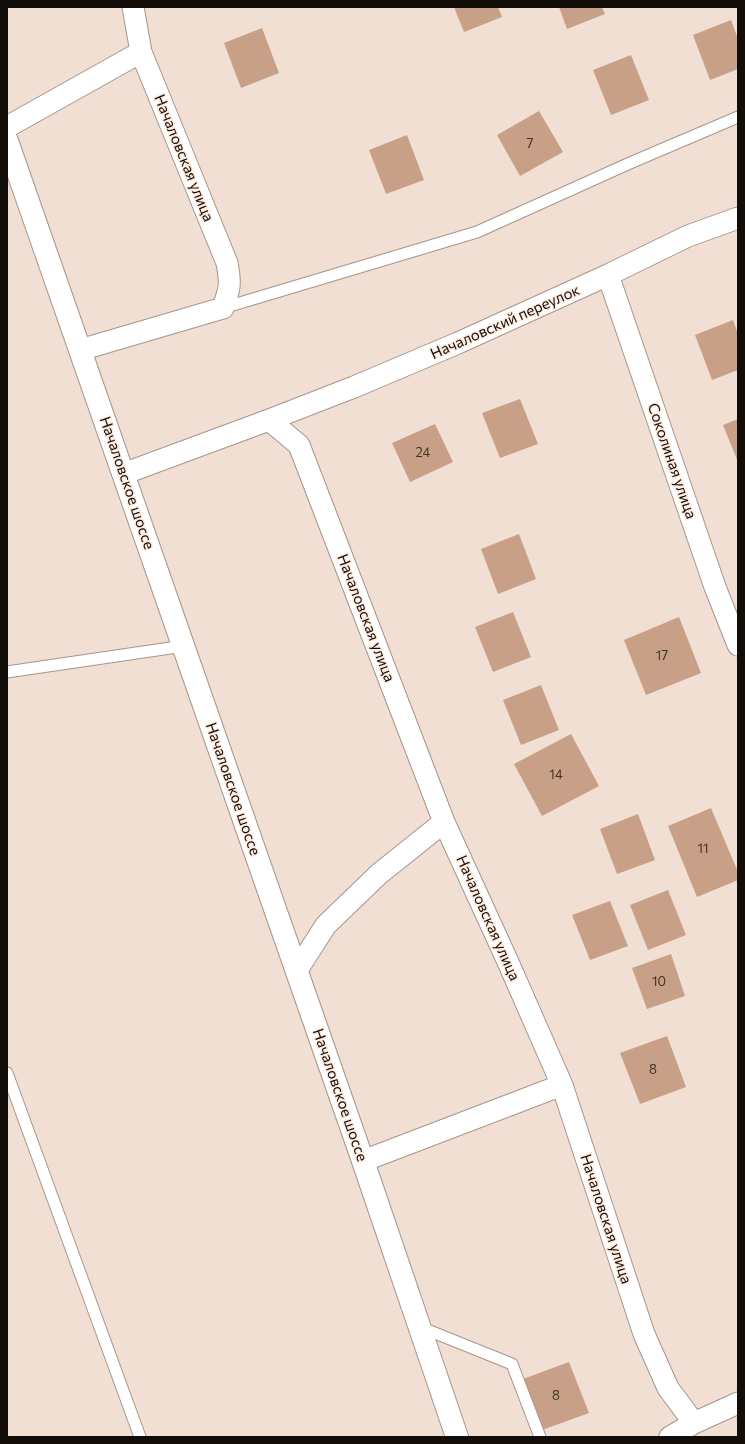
<!DOCTYPE html>
<meta charset="utf-8">
<style>
body{margin:0}
#map{position:relative;width:745px;height:1444px;overflow:hidden;background:#f1dfd3;font-family:Commissioner,sans-serif}
canvas{display:block}
.frame{position:absolute;inset:0;border:8px solid #130d09;pointer-events:none}
</style>
<div id="map">
<canvas width="745" height="1444"></canvas>
<div class="frame"></div>
</div>
<script>
const ctx = document.querySelector('canvas').getContext('2d');
ctx.lineJoin = 'round';
function fillPath(path, color) { ctx.fillStyle = color; ctx.fill(path, 'evenodd'); }
function strokePath(path, color, width, dash) { ctx.strokeStyle = color; ctx.lineWidth = width; ctx.lineCap = dash ? 'butt' : 'round'; ctx.setLineDash(dash || []); ctx.stroke(path); }
function label(font, color, halo, rows, align = 'center') {
  ctx.font = font + ' Commissioner,sans-serif'; ctx.lineWidth = 3; ctx.setLineDash([]); ctx.textBaseline = 'middle'; ctx.strokeStyle = halo; ctx.fillStyle = color; for (const [text, x, y, turn = 0] of rows) {
    ctx.save(); ctx.translate(x, y); ctx.rotate((+turn || 0) * Math.PI / 180); ctx.textAlign = isNaN(turn) ? turn : align; if (halo) ctx.strokeText(text, 0, 0); ctx.fillText(text, 0, 0); ctx.restore();
  }
}
fillPath(new Path2D(`
 M 454,7 L 498,7 L 502,17 L 464,32 Z
 M 559,7 L 602,7 L 605,14 L 567,29 Z
 M 731,20 L 738,39 L 738,69 L 710,80 L 693,35 Z
 M 262,28 L 279,73 L 241,88 L 224,43 Z
 M 631,55 L 649,100 L 611,115 L 593,70 Z
 M 539,111 L 563,152 L 520,176 L 497,135 Z
 M 407,135 L 424,180 L 386,194 L 369,150 Z
 M 733,320 L 738,334 L 738,370 L 712,380 L 695,335 Z
 M 520,399 L 538,444 L 500,458 L 482,413 Z
 M 738,419 L 738,462 L 723,425 Z
 M 435,424 L 453,462 L 410,482 L 392,443 Z
 M 519,534 L 536,579 L 498,594 L 481,549 Z
 M 513,612 L 531,657 L 493,672 L 475,627 Z
 M 679,617 L 701,673 L 646,695 L 624,640 Z
 M 541,685 L 559,730 L 521,745 L 503,700 Z
 M 571,734 L 599,786 L 542,816 L 514,764 Z
 M 711,808 L 738,872 L 738,880 L 697,897 L 668,826 Z
 M 638,814 L 655,860 L 617,874 L 600,829 Z
 M 668,890 L 686,935 L 648,950 L 630,905 Z
 M 610,901 L 628,946 L 590,960 L 572,915 Z
 M 671,954 L 685,996 L 647,1009 L 632,968 Z
 M 667,1036 L 686,1087 L 640,1104 L 620,1053 Z
 M 569,1362 L 589,1413 L 542,1430 L 523,1379 Z`), '#c7a087');
const lane = new Path2D(`
 M 223,308 L 477,232 L 630,163 L 738,117
 M 7,672 L 184,646
 M 7,1073 L 140,1437
 M 420,1327 L 512,1364 L 540,1437`);
const street = new Path2D(`
 M 7,127 L 141,52
 M 608,275 L 715,587 L 738,645
 M 80,350 L 223,308 C 230,288 231,284 227,263 L 141,52 L 133,7
 M 269,420 L 299,445 L 444,822 L 508,962 L 562,1085 L 644,1334 L 668,1388 L 694,1423
 M 123,474 L 269,420 L 354,387 L 458,343 L 608,275 L 688,236 L 738,218
 M 297,970 L 326,925 L 379,874 L 444,822
 M 363,1161 L 562,1085
 M 670,1437 L 694,1423 L 738,1403`);
const primary = new Path2D(`
 M 7,141 L 363,1161 L 457,1437`);
strokePath(lane, '#a6958b', 13);
strokePath(street, '#a6958b', 23);
strokePath(primary, '#a6958b', 24);
strokePath(lane, '#fff', 11);
strokePath(street, '#fff', 21);
strokePath(primary, '#fff', 22);
label('13px', '#403228', null, [
 ["7",530,144],
 ["24",423,453],
 ["17",662,656],
 ["14",556,775],
 ["11",703,849],
 ["10",659,982],
 ["8",653,1070],
 ["8",556,1396]
]);
label('15px', '#130d09', '#feece0', [
 ["Началовская улица",184,158,68],
 ["Началовский переулок",505,322,-24],
 ["Соколиная улица",672,461,71],
 ["Началовское шоссе",127,483,71],
 ["Началовская улица",366,618,69],
 ["Началовское шоссе",233,789,71],
 ["Началовская улица",488,918,66],
 ["Началовское шоссе",340,1095,71],
 ["Началовская улица",606,1219,72]
]);
</script>
